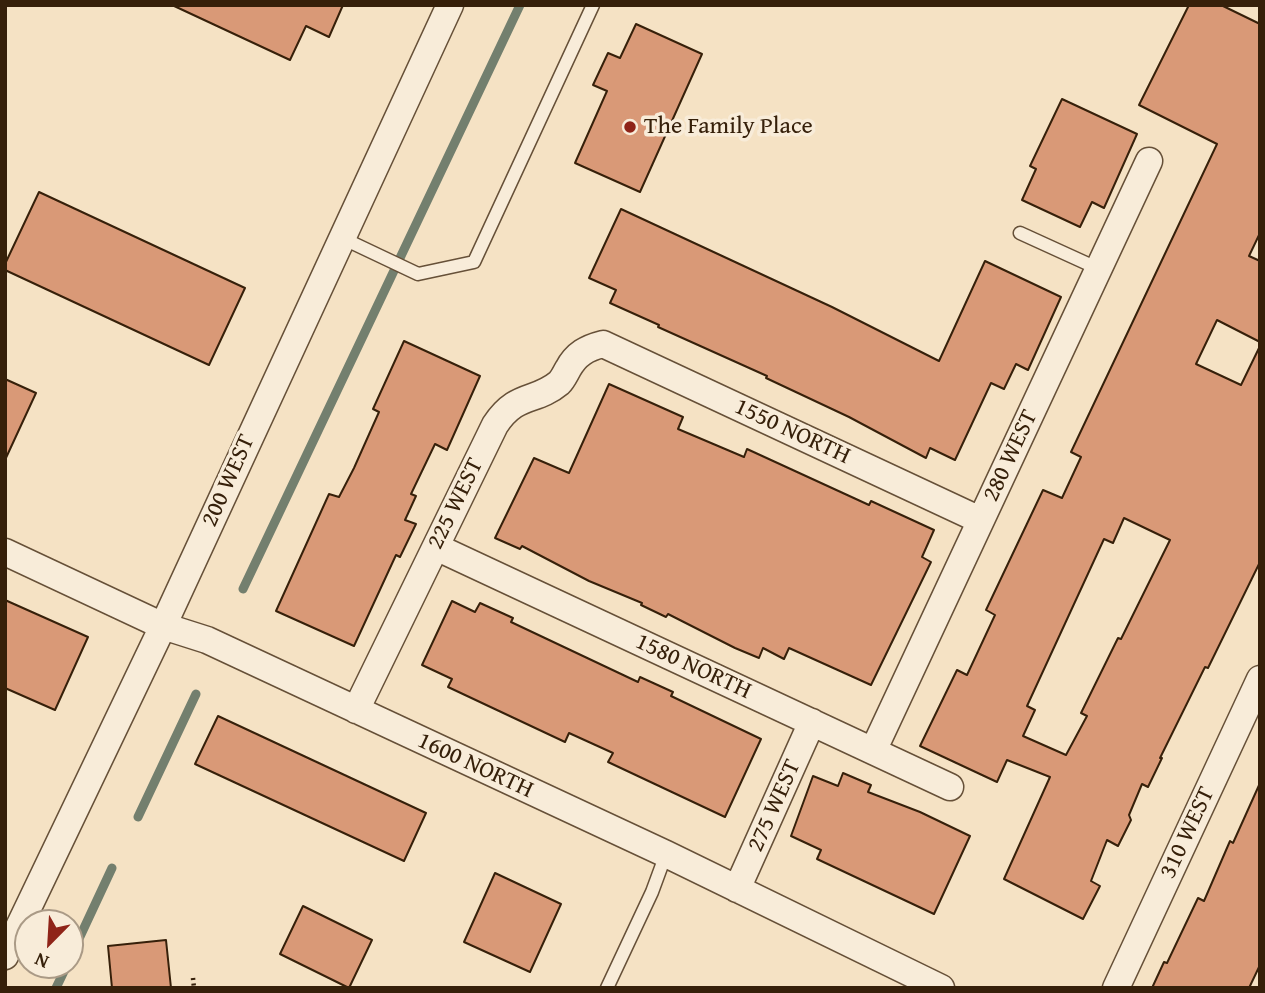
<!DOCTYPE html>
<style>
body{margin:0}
#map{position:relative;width:1265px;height:993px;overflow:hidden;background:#f5e2c4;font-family:"Gentium Book Plus",serif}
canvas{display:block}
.frame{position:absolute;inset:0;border:7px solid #36200a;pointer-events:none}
.north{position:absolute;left:14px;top:909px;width:70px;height:70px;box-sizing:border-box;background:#f8ecd9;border:2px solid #aa9a86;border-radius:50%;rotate:204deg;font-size:19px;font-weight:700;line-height:28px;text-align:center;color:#36200a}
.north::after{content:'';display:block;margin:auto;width:24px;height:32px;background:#8f2418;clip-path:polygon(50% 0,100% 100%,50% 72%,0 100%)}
</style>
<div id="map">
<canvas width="1265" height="993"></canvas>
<div class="frame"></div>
<div class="north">N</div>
</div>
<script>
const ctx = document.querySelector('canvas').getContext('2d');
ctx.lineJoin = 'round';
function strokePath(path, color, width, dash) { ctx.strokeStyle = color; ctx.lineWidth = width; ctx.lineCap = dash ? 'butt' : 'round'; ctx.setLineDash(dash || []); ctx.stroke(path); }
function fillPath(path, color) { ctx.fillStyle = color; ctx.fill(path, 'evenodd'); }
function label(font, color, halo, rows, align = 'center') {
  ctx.font = font + ' "Gentium Book Plus",serif'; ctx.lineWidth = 7; ctx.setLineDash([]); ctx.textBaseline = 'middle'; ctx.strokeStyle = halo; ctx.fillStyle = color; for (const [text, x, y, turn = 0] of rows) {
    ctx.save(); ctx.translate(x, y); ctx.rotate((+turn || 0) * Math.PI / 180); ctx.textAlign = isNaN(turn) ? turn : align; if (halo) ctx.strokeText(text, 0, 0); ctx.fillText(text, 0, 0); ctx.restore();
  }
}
strokePath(new Path2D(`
 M 243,589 L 520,5
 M 138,817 L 196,694
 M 70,958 L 112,868
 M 56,988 L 67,965`), '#737f6e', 9);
const building = new Path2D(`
 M 172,5 L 343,5 L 329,37 L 306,26 L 290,60 Z
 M 1189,5 L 1221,5 L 1260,24 L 1260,233 L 1249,256 L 1260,261 L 1260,342 L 1217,320 L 1196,364 L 1241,385 L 1260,346 L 1260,562 L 1208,668 L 1205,667 L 1160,758 L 1162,758 L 1148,787 L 1142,784 L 1129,815 L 1131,820 L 1118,846 L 1107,840 L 1091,881 L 1100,886 L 1083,919 L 1004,879 L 1050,777 L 1007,760 L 997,782 L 920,746 L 957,670 L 967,675 L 995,615 L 986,610 L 1043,490 L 1062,498 L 1081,457 L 1071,452 L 1217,144 L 1139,105 ZM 1124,518 L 1170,540 L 1121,639 L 1118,638 L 1081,713 L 1087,716 L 1066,755 L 1023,736 L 1035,710 L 1027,706 L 1104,539 L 1113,543 Z
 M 636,24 L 702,54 L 640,192 L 575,163 L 607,91 L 593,85 L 608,53 L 620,58 Z
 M 1062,99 L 1137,134 L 1104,208 L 1092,202 L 1080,227 L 1022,200 L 1036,169 L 1030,166 Z
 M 39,192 L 245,288 L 209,365 L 5,270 L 5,264 Z
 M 621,209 L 832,307 L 939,361 L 985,261 L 1061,297 L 1028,370 L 1016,364 L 1004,389 L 991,383 L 955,460 L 930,448 L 926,458 L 849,417 L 766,378 L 767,376 L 658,327 L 659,325 L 610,303 L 616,290 L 589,278 Z
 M 404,341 L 480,376 L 447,450 L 435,444 L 411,494 L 416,496 L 405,520 L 416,524 L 400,557 L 396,555 L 354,646 L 276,611 L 329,494 L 339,497 L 354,468 L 379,412 L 373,409 Z
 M 5,379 L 36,393 L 5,460 Z
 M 609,384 L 683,417 L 678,429 L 744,457 L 747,449 L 869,505 L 871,501 L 934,530 L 922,557 L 931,562 L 871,685 L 789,648 L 784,659 L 763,648 L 759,658 L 735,648 L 668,614 L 666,617 L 641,605 L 642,603 L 589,581 L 522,546 L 520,549 L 495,538 L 534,458 L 569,473 Z
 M 5,600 L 88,637 L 55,710 L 5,688 Z
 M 452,601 L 475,612 L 480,603 L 513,618 L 511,622 L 638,682 L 640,677 L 673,692 L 671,696 L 761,739 L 725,817 L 608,762 L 613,753 L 569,733 L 565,742 L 448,687 L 452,679 L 422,665 Z
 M 218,716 L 426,813 L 404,861 L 195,764 Z
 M 843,773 L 871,785 L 868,792 L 920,812 L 970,836 L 934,914 L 817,859 L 821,850 L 791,836 L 813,776 L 838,786 Z
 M 1260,783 L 1260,965 L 1249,988 L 1152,988 L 1164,962 L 1167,963 L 1198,898 L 1204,901 L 1230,841 L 1233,843 Z
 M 495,873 L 561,904 L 530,972 L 464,942 Z
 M 303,906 L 372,940 L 349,988 L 280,954 Z
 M 166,940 L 171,988 L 112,988 L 108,946 Z`);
fillPath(building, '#d99977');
strokePath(building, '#36200a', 2);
const lane = new Path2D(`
 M 1020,233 L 1099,269
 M 342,238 L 418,274 L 474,262 L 593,5
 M 607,988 L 652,892 L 666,854`);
const street = new Path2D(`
 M 436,547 L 950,787
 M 5,552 L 163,626 L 207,640 L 666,854 L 941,988
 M 356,710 L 495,425 C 517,392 535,403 559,383 C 563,379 565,374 568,369 C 576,354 587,348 603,344 L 980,520
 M 873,751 L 1149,161
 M 737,889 L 812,722
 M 5,956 L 163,626 L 450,5
 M 1116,988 L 1260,679`);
strokePath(lane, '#665038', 15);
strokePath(street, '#665038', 29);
strokePath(new Path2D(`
 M 193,978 L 194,988`), '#36200a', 4.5, [2, 3.5]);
strokePath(lane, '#f8ecd9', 12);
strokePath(street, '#f8ecd9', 26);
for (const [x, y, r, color] of [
 [630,127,7,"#8f2418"]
]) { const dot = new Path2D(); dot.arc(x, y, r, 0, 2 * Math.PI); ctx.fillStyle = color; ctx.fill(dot); strokePath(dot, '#f8ecd9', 2.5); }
label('24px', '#36200a', '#f8ecd9', [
 ["The Family Place",644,127]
], 'left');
label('24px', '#36200a', '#f8ecd9', [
 ["1550 NORTH",792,432,25],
 ["280 WEST",1011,456,-65],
 ["200 WEST",229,481,-66],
 ["225 WEST",456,504,-64],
 ["1580 NORTH",693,667,25],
 ["1600 NORTH",475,766,25],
 ["275 WEST",775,806,-66],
 ["310 WEST",1188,833,-65]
]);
</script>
